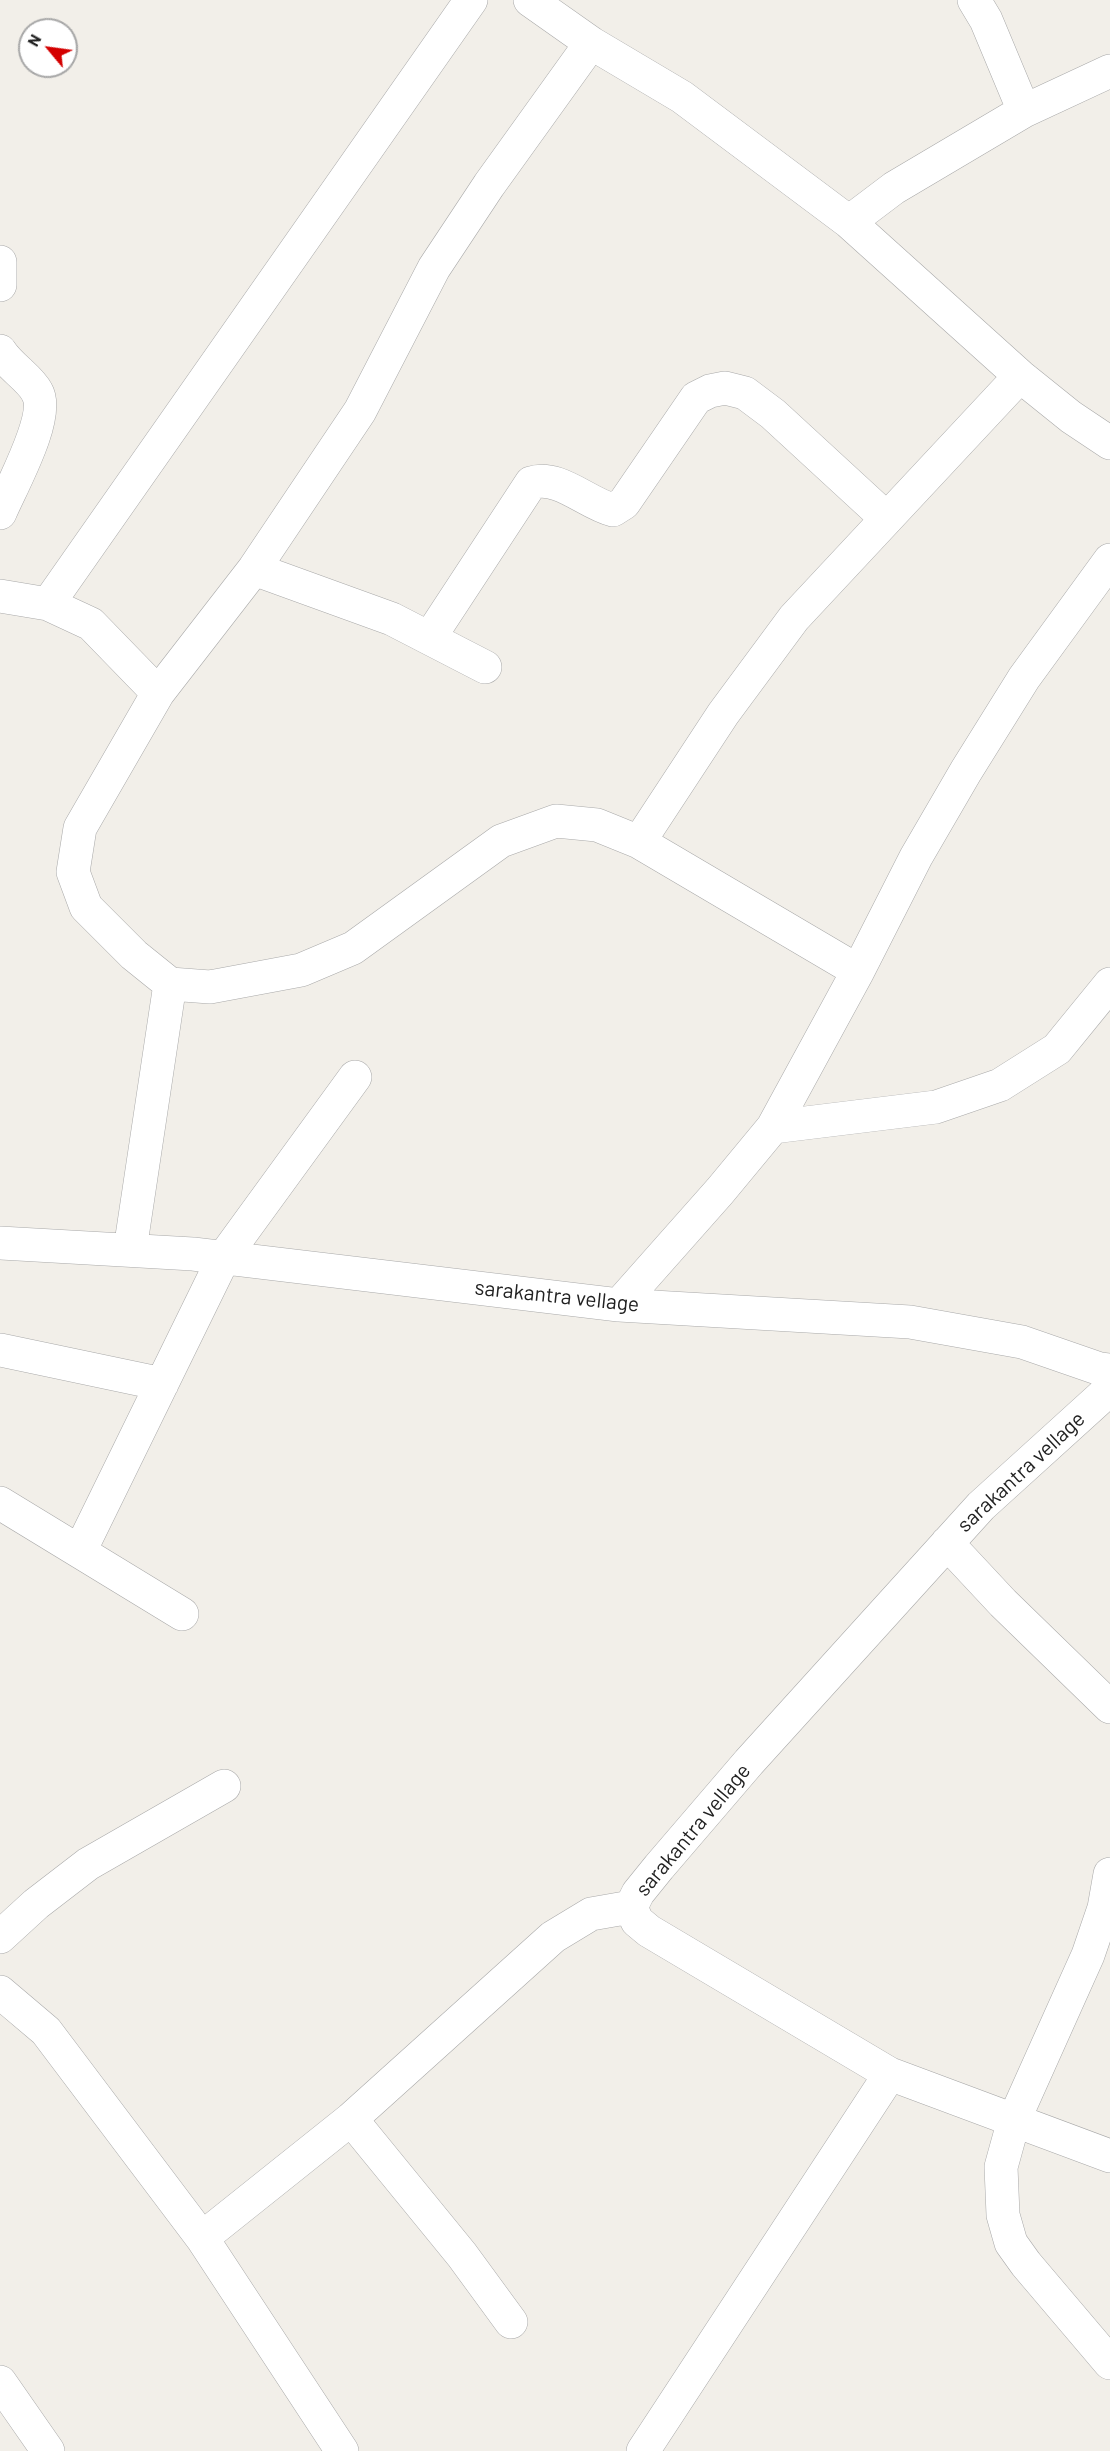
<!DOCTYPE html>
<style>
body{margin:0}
#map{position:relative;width:1110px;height:2451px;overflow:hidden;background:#f2efe9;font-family:Barlow,sans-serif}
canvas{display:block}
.north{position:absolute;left:18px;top:18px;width:60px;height:60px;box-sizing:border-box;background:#fff;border:2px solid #a7a7a7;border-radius:50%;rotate:299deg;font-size:16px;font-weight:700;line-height:24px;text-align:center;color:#222}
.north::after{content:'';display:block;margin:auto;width:21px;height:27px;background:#d40000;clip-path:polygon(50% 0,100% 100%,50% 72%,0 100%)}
</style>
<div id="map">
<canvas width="1110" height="2451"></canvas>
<div class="north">N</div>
</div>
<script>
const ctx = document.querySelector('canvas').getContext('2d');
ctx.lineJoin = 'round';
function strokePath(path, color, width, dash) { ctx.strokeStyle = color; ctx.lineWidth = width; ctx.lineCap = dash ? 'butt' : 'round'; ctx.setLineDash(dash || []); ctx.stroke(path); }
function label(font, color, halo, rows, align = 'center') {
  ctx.font = font + ' Barlow,sans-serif'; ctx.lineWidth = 6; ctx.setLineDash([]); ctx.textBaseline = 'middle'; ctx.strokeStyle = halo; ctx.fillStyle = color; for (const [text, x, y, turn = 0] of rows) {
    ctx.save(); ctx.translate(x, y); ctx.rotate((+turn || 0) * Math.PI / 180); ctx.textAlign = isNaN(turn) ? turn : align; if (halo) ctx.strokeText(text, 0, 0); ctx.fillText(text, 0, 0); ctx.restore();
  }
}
const minor = new Path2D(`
 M 530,0 L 591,43 L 682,97 L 849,222 L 1020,376 L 1071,417 L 1110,443
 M 974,0 L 986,20 L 1024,111
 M 591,43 L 489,185 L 434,268 L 360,411 L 254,569 L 158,693 L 80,828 L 73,872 L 86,907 L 134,955 L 170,984 L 210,987 L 301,970 L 353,948 L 501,841 L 556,821 L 597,825 L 639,842 L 858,971
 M 849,222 L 894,188 L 1024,111 L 1110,71
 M 0,262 L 0,285
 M 0,351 C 10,367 30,378 37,392 C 51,416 11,487 0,513
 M 254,569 L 392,619 L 485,667
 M 0,596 L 48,604 L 91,624 L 158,693
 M 48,604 L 471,0
 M 430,637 L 531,483 C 559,474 586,503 613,510 L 624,503 L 696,398 L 710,391 L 725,388 L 745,393 L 773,414 L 886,518
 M 639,842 L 723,714 L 794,618 L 1020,376
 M 773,1127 L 936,1107 L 1000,1085 L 1057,1049 L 1110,984
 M 0,1243 L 193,1254 L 619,1305 L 910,1322 L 1022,1342 L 1100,1369 L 1110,1370
 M 130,1250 L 170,984
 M 619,1305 L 720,1191 L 773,1127 L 858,971 L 916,857 L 966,771 L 1024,678 L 1110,560
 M 0,1350 L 162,1384
 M 1110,1389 L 981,1506 L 749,1762 L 659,1867 L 638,1893 L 631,1907 L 637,1921 L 649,1931 L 890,2074 L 1110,2156
 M 0,1503 L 182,1614
 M 947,1543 L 1003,1603 L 1110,1707
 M 80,1551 L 224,1257 L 355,1077
 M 1110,1874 L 1104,1908 L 1088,1955 L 1014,2120 L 1001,2167 L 1003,2215 L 1011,2243 L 1026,2264 L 1110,2363
 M 0,1937 L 36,1904 L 88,1864 L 224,1786
 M 0,1992 L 46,2031 L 202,2238 L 342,2451
 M 351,2119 L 462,2255 L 511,2322
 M 202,2238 L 351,2119 L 553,1937 L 591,1914 L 631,1907
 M 0,2382 L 48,2451
 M 643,2451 L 890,2074`);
strokePath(minor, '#a9a9a9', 34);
strokePath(minor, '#fff', 33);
label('21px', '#222', '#fff', [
 ["sarakantra vellage",557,1296,6],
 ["sarakantra vellage",1021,1472,-43],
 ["sarakantra vellage",693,1830,-50]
]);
</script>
